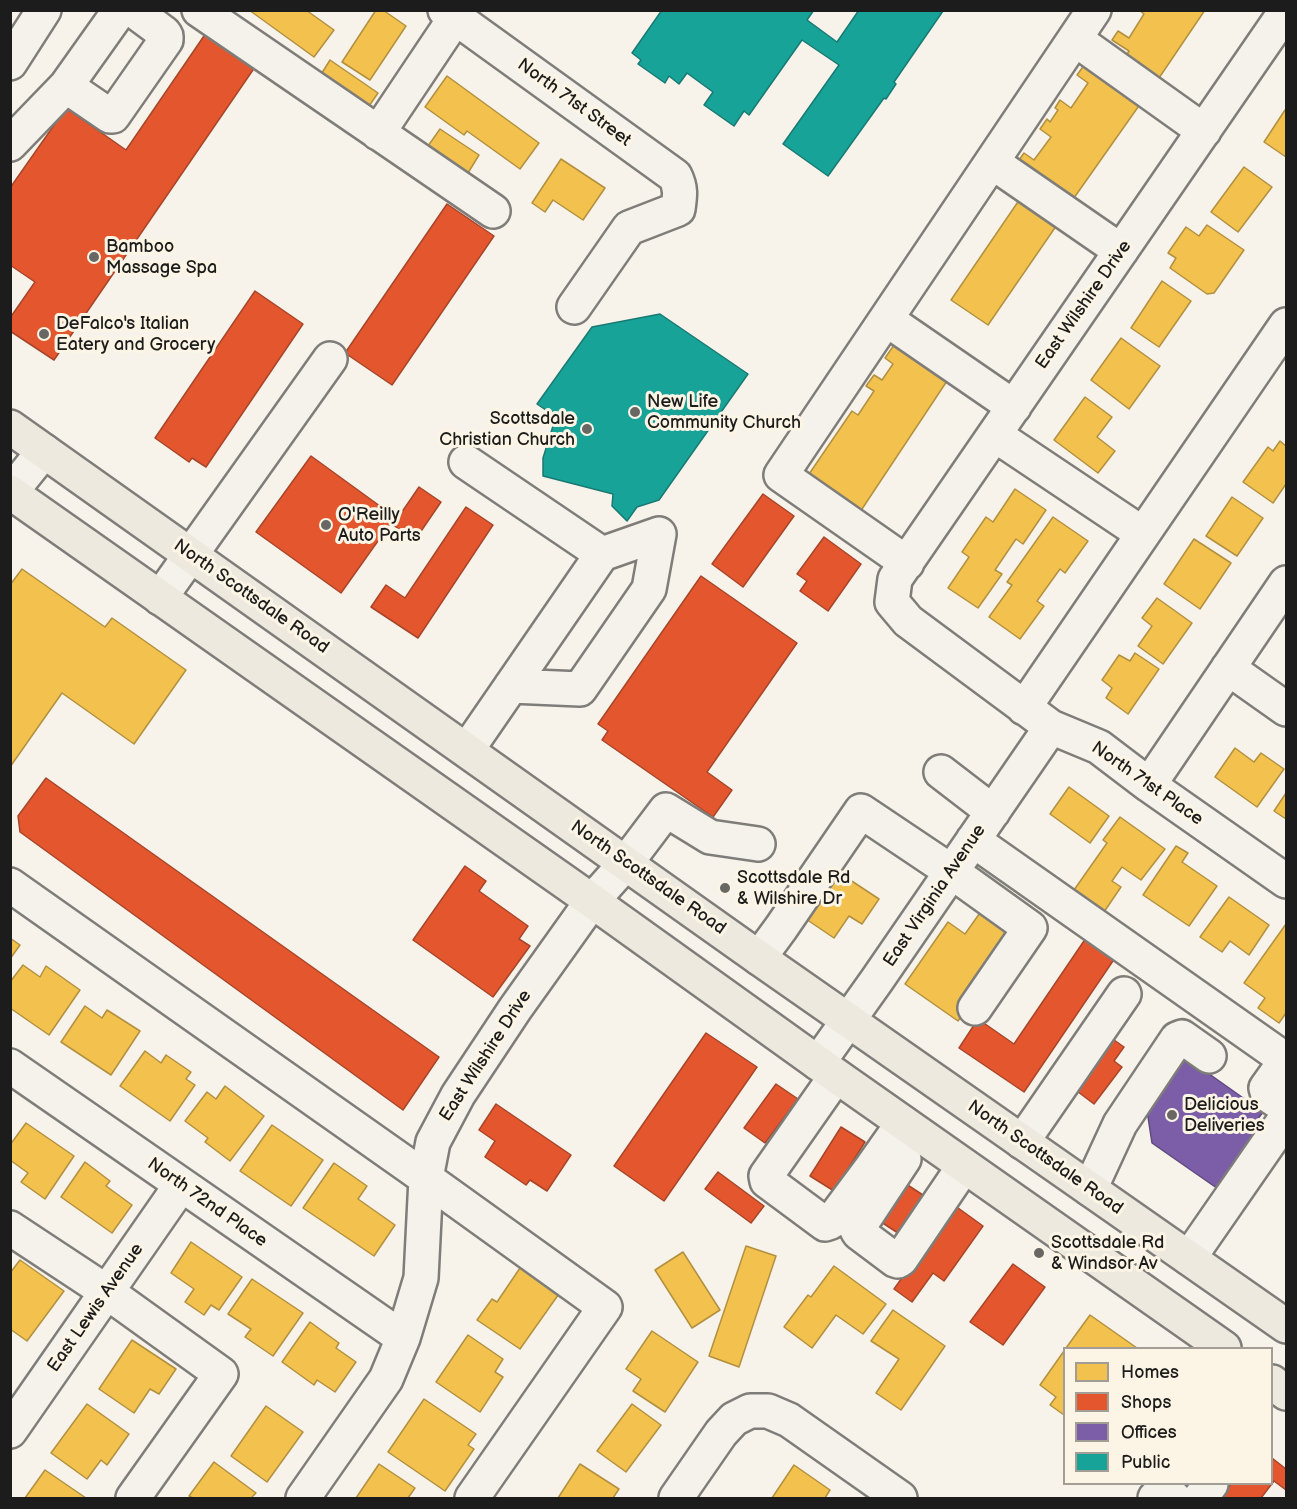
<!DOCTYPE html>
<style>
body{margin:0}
#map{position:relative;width:1297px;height:1509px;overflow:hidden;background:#f7f3ea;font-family:"Balsamiq Sans",sans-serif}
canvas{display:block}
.frame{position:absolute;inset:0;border:12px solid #1c1c1c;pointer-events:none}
.legend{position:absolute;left:1063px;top:1347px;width:210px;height:138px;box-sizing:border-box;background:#fcf5e5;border:2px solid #a29e95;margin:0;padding:8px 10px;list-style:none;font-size:18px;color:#1c1c1c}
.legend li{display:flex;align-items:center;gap:12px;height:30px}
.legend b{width:30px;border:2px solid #a29e95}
</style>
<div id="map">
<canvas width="1297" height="1509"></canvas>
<div class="frame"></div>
<ul class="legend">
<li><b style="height:16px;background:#f2c14e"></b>Homes</li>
<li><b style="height:16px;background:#e4572e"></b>Shops</li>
<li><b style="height:16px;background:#7b5ea7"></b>Offices</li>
<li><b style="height:16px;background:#17a398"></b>Public</li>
</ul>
</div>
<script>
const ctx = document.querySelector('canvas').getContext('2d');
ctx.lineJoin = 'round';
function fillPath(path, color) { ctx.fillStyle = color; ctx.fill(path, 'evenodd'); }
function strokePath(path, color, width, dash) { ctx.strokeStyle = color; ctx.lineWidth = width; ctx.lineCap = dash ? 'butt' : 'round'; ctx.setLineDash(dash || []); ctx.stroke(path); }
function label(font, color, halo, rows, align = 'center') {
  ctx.font = font + ' "Balsamiq Sans",sans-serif'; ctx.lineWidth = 6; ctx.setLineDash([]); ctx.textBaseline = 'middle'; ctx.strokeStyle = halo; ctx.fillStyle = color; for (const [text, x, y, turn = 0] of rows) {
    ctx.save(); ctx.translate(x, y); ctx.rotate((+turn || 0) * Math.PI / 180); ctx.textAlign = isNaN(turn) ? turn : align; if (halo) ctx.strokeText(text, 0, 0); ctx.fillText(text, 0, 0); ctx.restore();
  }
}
const homes = new Path2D(`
 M 249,10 L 306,10 L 334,30 L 314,57 Z
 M 376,10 L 383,10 L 406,26 L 370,80 L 342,62 Z
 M 1139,10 L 1205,10 L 1159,78 L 1126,56 L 1129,51 L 1112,40 L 1118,31 L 1129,38 L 1144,14 Z
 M 330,60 L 378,93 L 367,109 L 320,76 Z
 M 1085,64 L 1143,100 L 1069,205 L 1017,163 L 1024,153 L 1034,160 L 1051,137 L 1040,129 L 1047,119 L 1050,122 L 1058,110 L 1055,108 L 1060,100 L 1071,108 L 1088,83 L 1077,75 Z
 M 447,76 L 539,143 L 520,169 L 467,131 L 464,135 L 425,107 Z
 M 1285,110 L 1286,111 L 1286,157 L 1264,142 Z
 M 440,129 L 479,155 L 468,173 L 428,146 Z
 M 561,159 L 605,188 L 583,220 L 553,200 L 545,212 L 532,203 Z
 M 1244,167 L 1272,187 L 1238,232 L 1211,212 Z
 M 1024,193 L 1061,219 L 988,325 L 951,300 Z
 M 1207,225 L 1244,250 L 1214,293 L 1207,294 L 1170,268 L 1176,258 L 1168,253 L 1186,227 L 1199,236 Z
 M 1162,281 L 1191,301 L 1159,347 L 1131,328 Z
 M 1121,338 L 1160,366 L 1129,409 L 1091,380 Z
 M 894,345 L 947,381 L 858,515 L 805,480 L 852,411 L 858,415 L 874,391 L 866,386 L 874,375 L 882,380 L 893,364 L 885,358 Z
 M 1085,397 L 1112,417 L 1097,437 L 1115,451 L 1098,473 L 1054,440 Z
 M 1280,441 L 1286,446 L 1286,484 L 1273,503 L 1243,482 L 1268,447 L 1273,451 Z
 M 1015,489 L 1046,510 L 1023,544 L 1016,539 L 995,570 L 1002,574 L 978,608 L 948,588 L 969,557 L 962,552 L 986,517 L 993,522 Z
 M 1232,497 L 1263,518 L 1237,556 L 1206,536 Z
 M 1053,517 L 1088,541 L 1065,573 L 1060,569 L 1037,601 L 1044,606 L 1020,639 L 989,617 L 1012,585 L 1007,582 Z
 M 1194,539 L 1231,563 L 1200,609 L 1164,584 Z
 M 22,569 L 105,627 L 112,618 L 186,670 L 134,744 L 62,693 L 10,767 L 10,585 Z
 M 1157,598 L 1192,623 L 1163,664 L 1138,646 L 1152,626 L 1142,618 Z
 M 1135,653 L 1159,669 L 1128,714 L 1106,698 L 1112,688 L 1102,680 L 1119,655 L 1130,661 Z
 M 1235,748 L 1254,762 L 1261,753 L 1284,769 L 1257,807 L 1215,777 Z
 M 1069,787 L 1109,816 L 1090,843 L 1050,814 Z
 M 1286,793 L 1286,819 L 1274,811 Z
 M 1120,817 L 1165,849 L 1141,880 L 1122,867 L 1112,881 L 1121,887 L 1104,912 L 1074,890 L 1107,843 L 1103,840 Z
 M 1176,846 L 1188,853 L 1182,862 L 1217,886 L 1189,926 L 1143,895 Z
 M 832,868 L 879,899 L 862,924 L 849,916 L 834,938 L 800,915 Z
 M 1229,897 L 1269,925 L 1249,955 L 1230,941 L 1222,952 L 1200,937 Z
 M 982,910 L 1017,935 L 958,1021 L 905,984 L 948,922 L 965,934 Z
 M 1286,924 L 1286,1013 L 1279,1023 L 1258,1008 L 1265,998 L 1244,983 Z
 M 10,938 L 20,945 L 10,959 Z
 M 23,965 L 40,977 L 46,966 L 80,990 L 49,1035 L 10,1008 L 10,982 Z
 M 85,1006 L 102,1018 L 107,1010 L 140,1031 L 111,1075 L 61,1042 Z
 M 145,1051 L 161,1063 L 166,1055 L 191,1072 L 186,1079 L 195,1085 L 170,1121 L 120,1086 Z
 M 225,1086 L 264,1116 L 230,1161 L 205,1142 L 208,1138 L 185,1121 L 207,1092 L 216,1099 Z
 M 26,1123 L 74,1156 L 45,1199 L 21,1182 L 28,1173 L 10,1160 L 10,1145 Z
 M 272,1125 L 323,1160 L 291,1206 L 240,1171 Z
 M 85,1162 L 110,1181 L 106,1186 L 132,1205 L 112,1233 L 61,1197 Z
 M 334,1163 L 367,1186 L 358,1199 L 395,1225 L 374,1256 L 303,1208 Z
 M 191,1242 L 242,1277 L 219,1310 L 211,1305 L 204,1315 L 185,1302 L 194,1289 L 171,1273 Z
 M 746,1246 L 776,1256 L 739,1367 L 709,1356 Z
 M 683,1252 L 720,1310 L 692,1328 L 655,1270 Z
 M 20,1260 L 64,1291 L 27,1341 L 10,1329 L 10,1273 Z
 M 522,1265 L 561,1291 L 520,1349 L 477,1320 L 492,1299 L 497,1302 Z
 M 834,1266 L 886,1304 L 863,1334 L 836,1315 L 812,1348 L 784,1327 L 808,1295 L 811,1297 Z
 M 252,1279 L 303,1313 L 273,1356 L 245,1337 L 251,1329 L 228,1314 Z
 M 893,1310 L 945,1346 L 901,1410 L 876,1393 L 899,1359 L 871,1341 Z
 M 1090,1315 L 1137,1348 L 1066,1348 Z
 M 310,1322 L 339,1343 L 336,1348 L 356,1362 L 335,1392 L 317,1380 L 314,1385 L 282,1362 Z
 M 652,1331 L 698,1362 L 665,1412 L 633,1391 L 641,1379 L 626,1369 Z
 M 468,1335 L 503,1359 L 495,1372 L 503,1377 L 480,1412 L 436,1382 Z
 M 132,1340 L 176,1369 L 159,1394 L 150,1389 L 134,1413 L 99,1389 Z
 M 1064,1351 L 1064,1415 L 1050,1405 L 1056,1397 L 1040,1385 Z
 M 424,1399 L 476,1434 L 468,1445 L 474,1449 L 445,1491 L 388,1452 Z
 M 87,1404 L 129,1434 L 107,1465 L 101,1460 L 87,1479 L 51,1453 Z
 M 632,1404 L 661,1425 L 626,1472 L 597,1451 Z
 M 266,1406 L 303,1432 L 267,1482 L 231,1456 Z
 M 214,1462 L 256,1493 L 251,1498 L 193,1498 L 189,1496 Z
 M 379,1464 L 415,1488 L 408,1498 L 356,1498 Z
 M 580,1464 L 619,1489 L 613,1498 L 558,1498 Z
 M 794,1465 L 830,1490 L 825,1498 L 772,1498 Z
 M 45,1470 L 86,1498 L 25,1498 Z`);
fillPath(homes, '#f2c14e');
strokePath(homes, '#b2903f', 1.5);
const shops = new Path2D(`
 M 206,33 L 255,67 L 54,360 L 10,331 L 10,318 L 35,282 L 10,265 L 10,188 L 66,108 L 126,150 Z
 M 447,204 L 494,236 L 392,385 L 345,353 Z
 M 255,291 L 303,324 L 206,467 L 192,458 L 189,462 L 155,438 Z
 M 311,456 L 395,517 L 341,593 L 256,532 Z
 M 419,487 L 441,502 L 415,540 L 393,525 Z
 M 763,494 L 794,516 L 743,587 L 712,564 Z
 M 466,507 L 493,525 L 418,638 L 371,607 L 386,585 L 405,598 Z
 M 824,537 L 861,564 L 828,611 L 800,591 L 807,581 L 797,574 Z
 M 701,576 L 797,643 L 707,772 L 732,790 L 713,817 L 602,740 L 608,731 L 598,724 Z
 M 46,778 L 439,1057 L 403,1110 L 20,832 L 18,816 Z
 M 465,866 L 486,881 L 479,891 L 528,926 L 519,939 L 530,946 L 493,997 L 413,940 Z
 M 1088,935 L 1117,955 L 1024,1092 L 959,1048 L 978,1019 L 1014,1044 Z
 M 706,1033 L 757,1067 L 664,1201 L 614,1166 Z
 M 1107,1035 L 1124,1047 L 1114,1061 L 1122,1067 L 1094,1104 L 1065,1082 Z
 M 776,1084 L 798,1099 L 765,1143 L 744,1128 Z
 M 496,1104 L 571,1155 L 547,1191 L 530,1180 L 526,1185 L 485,1157 L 495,1141 L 479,1130 Z
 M 841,1127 L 865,1142 L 834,1191 L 810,1176 Z
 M 718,1172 L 764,1206 L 751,1223 L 705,1189 Z
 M 903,1182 L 926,1197 L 901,1235 L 878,1220 Z
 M 954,1205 L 983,1226 L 944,1281 L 933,1273 L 912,1302 L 894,1289 Z
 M 1013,1264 L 1045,1287 L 1003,1345 L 970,1322 Z
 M 1272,1458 L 1286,1469 L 1286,1490 L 1274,1481 L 1261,1498 L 1220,1498 L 1231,1484 L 1272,1484 Z`);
fillPath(shops, '#e4572e');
strokePath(shops, '#a84529', 1.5);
const offices = new Path2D(`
 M 1181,1054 L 1263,1112 L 1254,1124 L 1264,1131 L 1221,1191 L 1152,1143 L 1146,1104 Z`);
fillPath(offices, '#7b5ea7');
strokePath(offices, '#5e4a7d', 1.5);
const public = new Path2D(`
 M 662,10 L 814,10 L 807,20 L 837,42 L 859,10 L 943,11 L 894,82 L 896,84 L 886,99 L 884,98 L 828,176 L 783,144 L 839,65 L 802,40 L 749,115 L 744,111 L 734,126 L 704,105 L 713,92 L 687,73 L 679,84 L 669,76 L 665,83 L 638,64 L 641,60 L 632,53 Z
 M 660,314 L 748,374 L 659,500 L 637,507 L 627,521 L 612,506 L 613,494 L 543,476 L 543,458 L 553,426 L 559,419 L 537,404 L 592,327 Z`);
fillPath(public, '#17a398');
strokePath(public, '#187a73', 1.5);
const minor = new Path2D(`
 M 199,10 L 493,211
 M 445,10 L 675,176 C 681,188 680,195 678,209 L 629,228 L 574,307
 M 1286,11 L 895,579 L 892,602 L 908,621 L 1051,727 L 1099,747 L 1149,785 L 1286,881
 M 1075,39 L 1204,131
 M 10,63 L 44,10
 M 66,86 L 110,116 L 113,116 L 166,40 L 166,36 L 164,33 L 133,10
 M 378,133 L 455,18
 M 10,144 L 66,86 L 120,10
 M 992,162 L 1121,251
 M 886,319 L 1014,407
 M 995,435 L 1143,534 L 1024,708
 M 466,462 L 602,554 L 467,750
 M 10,493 L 44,451
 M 1143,534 L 1286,325
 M 907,563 L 781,475 L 1094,10
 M 160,598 L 330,359
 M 1228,668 L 1286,709
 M 511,686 L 580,689 L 649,589 L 659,534 L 602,554
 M 941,772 L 993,812
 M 1149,785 L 1286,583
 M 973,840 L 1286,1060
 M 10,885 L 413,1169 L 605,1307 L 472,1498
 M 759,958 L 781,928 L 861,811 L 952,872 L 1030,928 L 975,1008
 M 1286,1060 L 1266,1088 L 1268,1095 L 1286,1107
 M 818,1063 L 877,980 L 1051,727
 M 10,1066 L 403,1338
 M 836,1076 L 766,1176 L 767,1181 L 825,1224 L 831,1222 L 872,1167 L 903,1123
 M 1022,1142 L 1124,994
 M 904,1159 L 857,1230 L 859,1233 L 895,1260 L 898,1261 L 901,1259 L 964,1166
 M 1090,1189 L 1120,1124 L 1177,1039 L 1182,1037 L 1209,1056
 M 10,1228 L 107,1292 L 221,1374 L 133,1498
 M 1189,1258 L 1286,1118
 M 10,1431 L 181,1185
 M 303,1498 L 386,1379 L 403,1338 L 421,1278 L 426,1178 L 433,1142 L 458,1095 L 515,1009 L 592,901 L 626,863 L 666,810 L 710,837 L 758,844
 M 676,1498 L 721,1433 L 734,1419 L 750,1411 L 768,1411 L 789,1420 L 900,1498
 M 1155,1498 L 1158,1495 L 1174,1498
 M 1200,1498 L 1211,1484`);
const major = new Path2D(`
 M 10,427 L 759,958 L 1286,1326
 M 10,492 L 592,901 L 818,1063 L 1224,1348
 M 1272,1382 L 1286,1393`);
strokePath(minor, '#7f7d79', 38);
strokePath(major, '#7f7d79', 38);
strokePath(minor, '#f5f2ec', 33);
strokePath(major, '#eee9df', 33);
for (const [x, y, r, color] of [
 [94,257,6,"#696764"],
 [44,334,6,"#696764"],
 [635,412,6,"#696764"],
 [587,429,6,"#696764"],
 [326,525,6,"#696764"],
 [725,888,6,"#696764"],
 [1172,1115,6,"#696764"],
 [1039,1253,6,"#696764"]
]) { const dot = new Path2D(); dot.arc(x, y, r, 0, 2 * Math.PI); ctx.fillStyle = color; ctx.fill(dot); strokePath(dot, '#fcf5e5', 2); }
label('18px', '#1c1c1c', '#fcf5e5', [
 ["North 71st Street",574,103,36],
 ["East Wilshire Drive",1084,305,-55],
 ["North Scottsdale Road",251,597,35],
 ["North 71st Place",1147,784,35],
 ["North Scottsdale Road",648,878,35],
 ["East Virginia Avenue",935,896,-56],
 ["East Wilshire Drive",486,1056,-57],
 ["North Scottsdale Road",1045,1158,35],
 ["North 72nd Place",207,1203,35],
 ["East Lewis Avenue",96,1308,-55]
]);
label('18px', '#1c1c1c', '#fcf5e5', [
 ["Bamboo",106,247],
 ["Massage Spa",106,268],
 ["DeFalco's Italian",56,324],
 ["Eatery and Grocery",56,345],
 ["New Life",647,402],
 ["Community Church",647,423],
 ["Scottsdale",575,419,"right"],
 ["Christian Church",575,440,"right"],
 ["O'Reilly",338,515],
 ["Auto Parts",338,536],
 ["Scottsdale Rd",737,878],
 ["& Wilshire Dr",737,899],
 ["Delicious",1184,1105],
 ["Deliveries",1184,1126],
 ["Scottsdale Rd",1051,1243],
 ["& Windsor Av",1051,1264]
], 'left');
</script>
